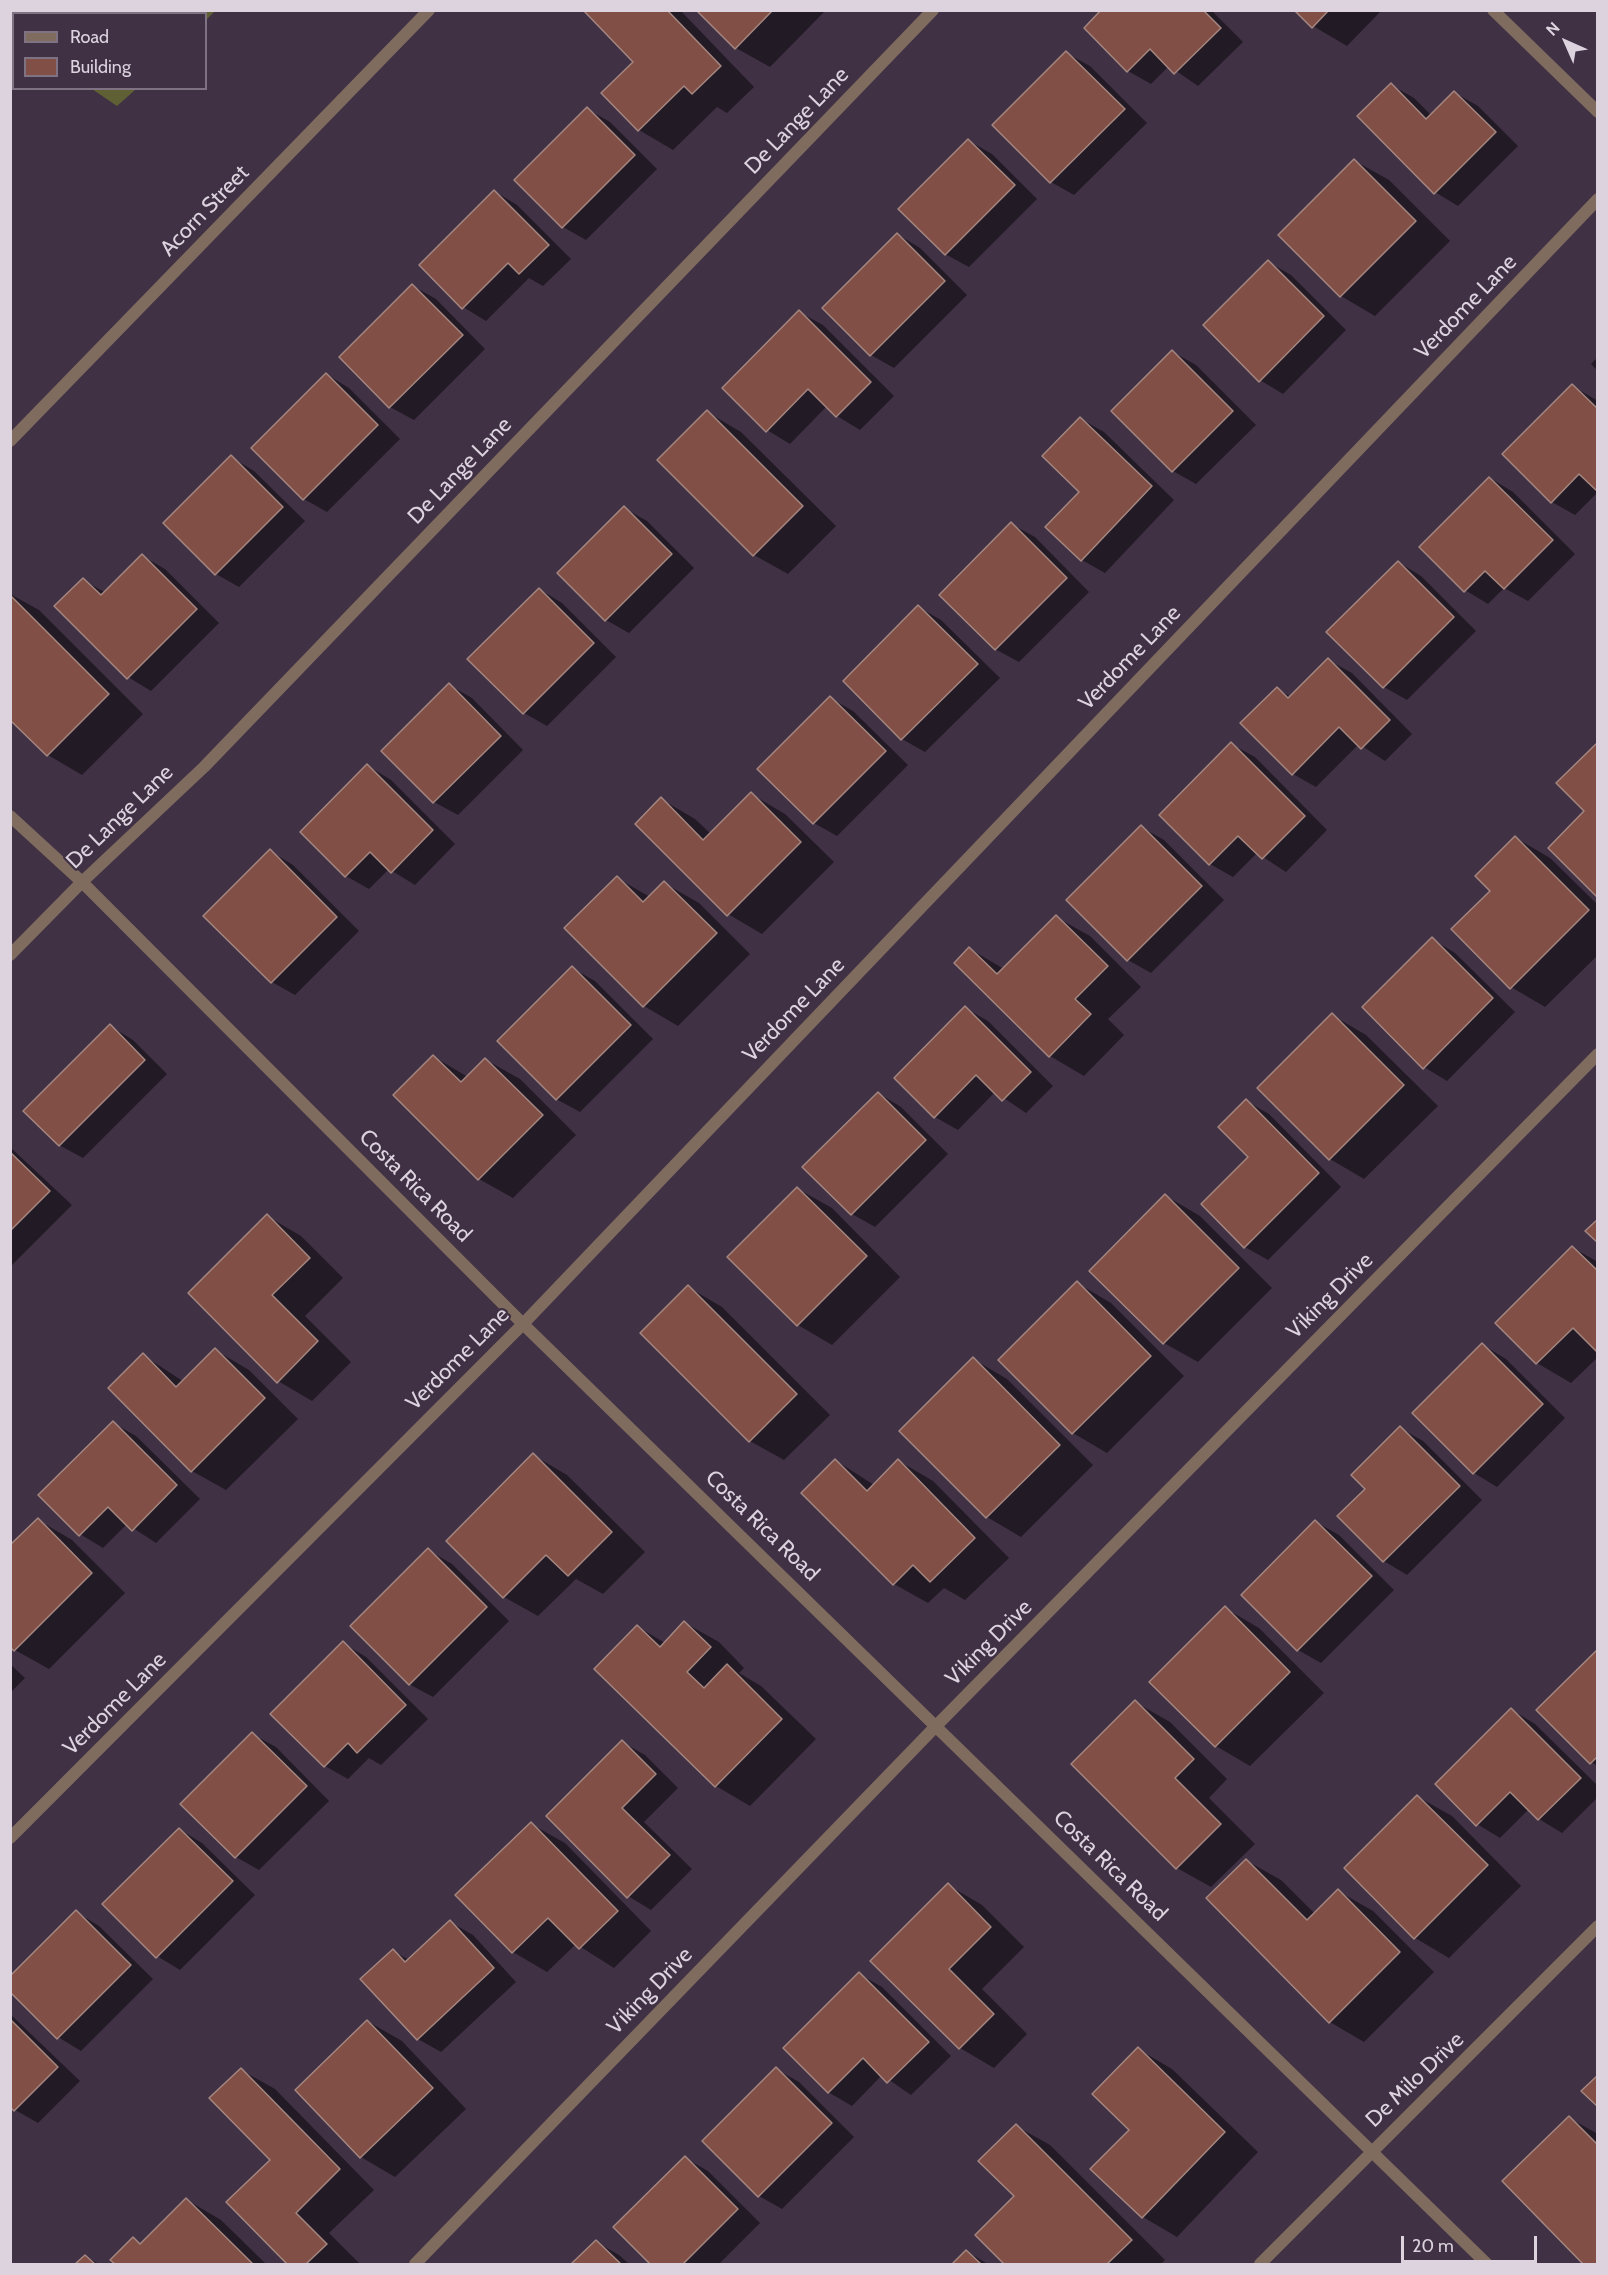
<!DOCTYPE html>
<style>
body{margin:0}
#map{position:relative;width:1608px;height:2275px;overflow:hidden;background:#403145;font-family:Cabin,sans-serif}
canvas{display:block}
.frame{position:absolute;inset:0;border:12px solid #dcd3df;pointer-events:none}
.legend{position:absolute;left:12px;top:12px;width:195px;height:78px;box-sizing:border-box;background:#403145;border:2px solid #7e7283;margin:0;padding:8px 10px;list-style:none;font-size:18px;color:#dcd3df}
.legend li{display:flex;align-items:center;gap:12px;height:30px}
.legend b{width:30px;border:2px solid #7e7283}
.north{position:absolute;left:1536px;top:12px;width:60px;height:60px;-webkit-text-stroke:4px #403145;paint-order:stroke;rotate:315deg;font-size:16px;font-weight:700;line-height:24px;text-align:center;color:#dcd3df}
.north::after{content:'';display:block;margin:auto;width:21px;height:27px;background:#dcd3df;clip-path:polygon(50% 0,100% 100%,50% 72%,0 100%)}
.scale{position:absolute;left:1401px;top:2236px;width:136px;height:27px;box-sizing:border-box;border:3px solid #dcd3df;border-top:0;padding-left:8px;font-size:18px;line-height:21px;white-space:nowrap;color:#dcd3df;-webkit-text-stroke:4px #403145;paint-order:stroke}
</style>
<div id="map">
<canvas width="1608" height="2275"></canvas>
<div class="frame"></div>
<ul class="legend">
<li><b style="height:8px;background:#7f6c5f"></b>Road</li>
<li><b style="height:16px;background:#814f45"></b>Building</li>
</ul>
<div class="north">N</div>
<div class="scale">20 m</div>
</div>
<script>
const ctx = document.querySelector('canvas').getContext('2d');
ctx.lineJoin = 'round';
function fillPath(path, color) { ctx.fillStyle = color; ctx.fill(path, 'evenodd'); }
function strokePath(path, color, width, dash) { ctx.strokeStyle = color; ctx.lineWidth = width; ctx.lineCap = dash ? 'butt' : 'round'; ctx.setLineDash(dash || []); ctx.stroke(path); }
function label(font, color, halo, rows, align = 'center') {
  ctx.font = font + ' Cabin,sans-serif'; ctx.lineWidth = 4.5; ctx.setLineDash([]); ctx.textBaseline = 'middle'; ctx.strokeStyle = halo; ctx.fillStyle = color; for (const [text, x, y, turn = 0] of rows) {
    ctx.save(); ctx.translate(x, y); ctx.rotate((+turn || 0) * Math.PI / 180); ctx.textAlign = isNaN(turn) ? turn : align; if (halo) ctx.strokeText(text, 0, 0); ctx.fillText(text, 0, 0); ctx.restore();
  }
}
fillPath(new Path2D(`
 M 11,10 L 215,10 L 215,11 L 206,20 L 206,14 L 14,14 L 13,32 L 11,30 Z
 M 92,89 L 136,88 L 136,89 L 117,106 Z`), '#5f6134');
fillPath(new Path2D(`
 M 585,10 L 680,10 L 754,87 L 727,113 L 717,107 L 673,150 L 639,130 L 635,62 Z
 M 698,10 L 826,10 L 770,67 L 736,48 Z
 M 1103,10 L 1211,10 L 1243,42 L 1198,86 L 1169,66 L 1151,84 L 1128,71 Z
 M 1297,10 L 1380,10 L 1381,11 L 1347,46 L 1313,26 Z
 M 1066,53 L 1090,66 L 1147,123 L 1074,195 L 1051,182 L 994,125 Z
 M 1391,85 L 1414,98 L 1432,116 L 1455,93 L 1478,106 L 1518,146 L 1458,206 L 1435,192 Z
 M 587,109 L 610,122 L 657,169 L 586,240 L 563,227 L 516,180 Z
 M 969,141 L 992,154 L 1037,199 L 969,267 L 945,254 Z
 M 1355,161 L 1389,180 L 1450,241 L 1375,316 L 1341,296 Z
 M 494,191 L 517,205 L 571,259 L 543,286 L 529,278 L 486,321 L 463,307 Z
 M 897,234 L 920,248 L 967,295 L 894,368 L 871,355 Z
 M 1268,262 L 1291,275 L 1346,330 L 1283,394 L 1260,380 Z
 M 413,286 L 436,299 L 485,349 L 414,420 L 390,407 L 341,357 Z
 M 799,312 L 823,325 L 894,396 L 860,430 L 837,416 L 827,406 L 790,444 L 767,430 Z
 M 1173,352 L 1196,365 L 1256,425 L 1196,484 L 1173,471 L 1113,411 Z
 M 1598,357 L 1598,371 L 1591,364 Z
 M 326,374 L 349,388 L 400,439 L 327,512 L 304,499 Z
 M 1572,386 L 1598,401 L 1598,492 L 1575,515 L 1552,502 Z
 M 707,412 L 741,432 L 836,526 L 788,574 L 754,555 Z
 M 1081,419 L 1104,432 L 1174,500 L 1105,573 L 1082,560 Z
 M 231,457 L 254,471 L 305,521 L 239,587 L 216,574 L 166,523 Z
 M 1490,478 L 1513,492 L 1575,554 L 1528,601 L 1504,588 L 1488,604 L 1465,590 Z
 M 624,508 L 647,521 L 694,568 L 629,633 L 606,620 Z
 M 1011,524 L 1035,537 L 1089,592 L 1019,662 L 995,649 Z
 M 142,556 L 165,569 L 219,623 L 151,691 L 128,677 L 83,580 L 106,593 Z
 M 1398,562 L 1421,576 L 1476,631 L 1407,700 L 1384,687 Z
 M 539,589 L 562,603 L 616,657 L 547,726 L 524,713 Z
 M 10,594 L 39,610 L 143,714 L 82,775 L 48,755 L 10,718 Z
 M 918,607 L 941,620 L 1000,678 L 925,752 L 902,739 L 845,681 Z
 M 1328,660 L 1352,673 L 1412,734 L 1385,761 L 1359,744 L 1316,787 L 1293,774 L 1277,689 L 1291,697 Z
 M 449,685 L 472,698 L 523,750 L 458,815 L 434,802 L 383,751 Z
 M 830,698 L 853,711 L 908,765 L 837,836 L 814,823 Z
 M 1231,744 L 1255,757 L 1327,830 L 1286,872 L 1257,853 L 1233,877 L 1210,864 Z
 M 368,766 L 391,780 L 455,844 L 415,885 L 389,869 L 369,889 L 346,876 Z
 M 751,794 L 785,814 L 834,862 L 762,934 L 728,914 L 661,799 L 695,819 L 711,834 Z
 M 1141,827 L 1164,840 L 1224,900 L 1151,973 L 1128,960 Z
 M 1516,838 L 1550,858 L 1598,905 L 1598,955 L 1545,1007 L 1511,987 L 1492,891 Z
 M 270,851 L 293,865 L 359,931 L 295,995 L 272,982 Z
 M 617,878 L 650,897 L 664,883 L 699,903 L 750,954 L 678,1026 L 644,1006 Z
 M 1056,917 L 1090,936 L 1141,987 L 1108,1019 L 1124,1035 L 1084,1076 L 1050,1056 L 970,949 L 1004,969 Z
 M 1432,939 L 1455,953 L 1515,1012 L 1447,1081 L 1424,1067 Z
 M 572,968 L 595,981 L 653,1039 L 580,1112 L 556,1099 Z
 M 965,1008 L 988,1021 L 1053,1086 L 1026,1113 L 995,1092 L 958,1130 L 935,1117 Z
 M 1332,1015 L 1366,1035 L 1438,1106 L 1364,1179 L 1330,1159 L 1259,1088 Z
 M 110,1026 L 133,1040 L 167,1074 L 83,1158 L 59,1145 Z
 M 434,1057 L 468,1077 L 486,1060 L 520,1079 L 576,1135 L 513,1198 L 479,1179 Z
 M 878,1093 L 901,1107 L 948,1154 L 875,1227 L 852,1214 L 805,1167 Z
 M 1246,1101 L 1269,1114 L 1341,1187 L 1268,1260 L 1245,1247 L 1250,1157 Z
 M 10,1147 L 72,1205 L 10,1267 Z
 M 798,1189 L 832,1208 L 900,1277 L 832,1345 L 798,1325 Z
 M 1166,1196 L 1200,1216 L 1272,1288 L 1198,1362 L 1164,1343 Z
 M 267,1216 L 301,1236 L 343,1278 L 305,1316 L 351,1362 L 312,1401 L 278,1381 L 190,1293 Z
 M 1573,1248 L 1598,1262 L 1598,1357 L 1571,1383 L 1537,1363 L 1497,1323 Z
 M 1077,1283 L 1111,1303 L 1184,1376 L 1107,1453 L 1073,1433 L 1000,1360 Z
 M 688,1287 L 722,1307 L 830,1415 L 784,1460 L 750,1441 Z
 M 1483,1345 L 1506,1359 L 1565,1418 L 1497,1487 L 1474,1473 L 1414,1413 Z
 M 215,1350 L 249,1370 L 298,1419 L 226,1490 L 192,1471 L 143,1355 L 184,1382 Z
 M 973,1359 L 1007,1379 L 1093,1465 L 1021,1537 L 987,1517 L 901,1431 Z
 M 113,1423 L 136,1436 L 200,1499 L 156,1543 L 127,1524 L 103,1548 L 80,1534 Z
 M 1400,1428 L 1423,1441 L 1482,1500 L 1407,1575 L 1384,1561 L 1339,1516 L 1367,1489 Z
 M 533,1455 L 567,1475 L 645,1552 L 603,1594 L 576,1579 L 538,1616 L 504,1597 Z
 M 835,1460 L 874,1485 L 899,1461 L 933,1481 L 1009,1558 L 965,1600 L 944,1588 L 928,1603 L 894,1584 Z
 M 38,1520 L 72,1540 L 125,1593 L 49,1669 L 15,1650 Z
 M 1316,1522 L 1339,1535 L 1394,1590 L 1321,1663 L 1298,1650 Z
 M 428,1550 L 452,1564 L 509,1621 L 433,1697 L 409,1684 Z
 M 1225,1608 L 1259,1628 L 1324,1693 L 1250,1766 L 1216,1746 L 1152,1682 Z
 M 685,1623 L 719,1642 L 744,1668 L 739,1673 L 761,1686 L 816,1739 L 750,1806 L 716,1786 L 597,1669 L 638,1627 L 665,1643 Z
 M 343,1643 L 366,1657 L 428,1719 L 381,1765 L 369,1758 L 348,1779 L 325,1766 Z
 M 1598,1651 L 1598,1766 L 1591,1762 Z
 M 10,1664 L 25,1678 L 10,1693 Z
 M 1135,1702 L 1170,1722 L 1227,1779 L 1209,1798 L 1255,1844 L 1211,1887 L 1177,1868 Z
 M 1512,1710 L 1535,1724 L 1598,1786 L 1598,1797 L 1562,1833 L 1539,1819 L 1529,1809 L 1500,1838 L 1477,1824 Z
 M 252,1734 L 276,1747 L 329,1801 L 259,1870 L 236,1857 L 182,1804 Z
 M 622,1742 L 645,1755 L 678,1788 L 644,1822 L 692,1869 L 651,1910 L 628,1896 L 548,1816 Z
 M 1418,1797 L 1452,1816 L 1521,1886 L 1449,1958 L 1415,1938 L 1346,1868 Z
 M 531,1824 L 565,1843 L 651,1931 L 614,1968 L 576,1944 L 547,1972 L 513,1952 Z
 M 179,1829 L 202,1843 L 255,1895 L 180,1970 L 157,1956 Z
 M 1247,1861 L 1281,1880 L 1315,1914 L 1338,1891 L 1373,1911 L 1434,1972 L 1364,2042 L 1330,2022 L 1208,1898 Z
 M 948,1885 L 982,1905 L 1024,1947 L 982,1989 L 1027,2034 L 994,2068 L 960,2048 L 872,1961 Z
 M 76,1912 L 99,1926 L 153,1979 L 81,2051 L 58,2037 Z
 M 450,1922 L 473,1935 L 516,1982 L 441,2052 L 418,2039 L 363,1979 L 393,1951 L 409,1960 Z
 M 859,1974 L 882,1987 L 951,2056 L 911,2095 L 882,2075 L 852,2106 L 828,2092 Z
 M 10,2014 L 80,2081 L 38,2123 L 10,2107 Z
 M 367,2021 L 402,2041 L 466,2109 L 395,2177 L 361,2157 L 297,2090 Z
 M 1138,2049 L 1172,2069 L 1258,2152 L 1177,2237 L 1143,2217 L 1131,2129 Z
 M 776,2069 L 799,2082 L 854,2137 L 782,2209 L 759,2196 Z
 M 241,2070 L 275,2089 L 374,2190 L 329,2233 L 360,2264 L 289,2264 L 228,2202 L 272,2160 Z
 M 1569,2118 L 1598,2134 L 1598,2264 L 1585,2264 L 1504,2182 Z
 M 1016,2126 L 1050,2145 L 1165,2260 L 1161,2264 L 1006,2264 L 977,2235 L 1016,2196 Z
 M 685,2158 L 708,2171 L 760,2223 L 719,2264 L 653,2264 L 615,2227 Z
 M 187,2200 L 221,2220 L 266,2264 L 117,2264 L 112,2260 L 133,2239 L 142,2244 Z
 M 596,2242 L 619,2255 L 629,2264 L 573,2264 Z
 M 967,2252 L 988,2264 L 954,2264 Z
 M 85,2256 L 99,2264 L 77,2264 Z`), '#0007');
const building = new Path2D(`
 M 583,10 L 667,10 L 721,66 L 692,94 L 684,86 L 638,131 L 601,93 L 633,62 Z
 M 696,10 L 773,10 L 735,49 Z
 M 1101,10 L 1203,10 L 1221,28 L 1174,74 L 1150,49 L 1127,72 L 1084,28 Z
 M 1294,10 L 1329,10 L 1312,28 Z
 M 1066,51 L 1125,109 L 1050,183 L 992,125 Z
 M 1391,83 L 1426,119 L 1454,91 L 1496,132 L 1434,194 L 1357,116 Z
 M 587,107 L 635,155 L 562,228 L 514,180 Z
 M 968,139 L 1015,185 L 945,255 L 898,209 Z
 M 1354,159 L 1416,221 L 1340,297 L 1278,235 Z
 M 494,190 L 549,245 L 519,274 L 508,263 L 462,309 L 419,265 Z
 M 897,233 L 945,281 L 870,356 L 822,308 Z
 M 1268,260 L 1324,316 L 1259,382 L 1203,325 Z
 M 412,284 L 463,335 L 389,408 L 339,357 Z
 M 799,310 L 871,382 L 836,417 L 808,389 L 766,432 L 722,388 Z
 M 1172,350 L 1233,411 L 1172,472 L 1111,411 Z
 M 326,373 L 378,425 L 303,500 L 251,448 Z
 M 1572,384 L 1598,409 L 1598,492 L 1579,474 L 1551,503 L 1502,454 Z
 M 707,410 L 803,506 L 753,556 L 657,460 Z
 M 1080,417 L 1152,486 L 1081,561 L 1045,527 L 1079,492 L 1042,456 Z
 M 231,455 L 283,507 L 215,575 L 163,523 Z
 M 1489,477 L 1553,540 L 1504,589 L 1485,571 L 1464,592 L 1419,547 Z
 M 624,506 L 672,554 L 605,621 L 557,573 Z
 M 1011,522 L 1067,578 L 995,650 L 939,595 Z
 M 142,554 L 197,609 L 127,679 L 54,606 L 83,578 L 101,595 Z
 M 1398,561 L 1454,617 L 1383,688 L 1326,632 Z
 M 539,588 L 594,643 L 523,714 L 467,659 Z
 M 10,595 L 109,694 L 47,756 L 10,720 Z
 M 918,605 L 978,664 L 901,740 L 843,681 Z
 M 1328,658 L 1390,720 L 1361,749 L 1339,727 L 1292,775 L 1240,723 L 1277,687 L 1288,698 Z
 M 449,683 L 501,736 L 433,803 L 381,751 Z
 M 830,696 L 886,751 L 813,824 L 757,769 Z
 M 1231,742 L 1305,816 L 1262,859 L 1238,836 L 1209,865 L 1159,815 Z
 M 1596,744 L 1598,745 L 1598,898 L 1548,848 L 1584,811 L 1556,783 Z
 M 367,764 L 433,830 L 391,873 L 370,852 L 345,877 L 300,832 Z
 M 751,792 L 801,842 L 727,916 L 635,824 L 661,797 L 703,840 Z
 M 1141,825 L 1202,886 L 1127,961 L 1066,900 Z
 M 1515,836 L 1589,910 L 1510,989 L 1451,929 L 1490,891 L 1475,876 Z
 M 270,849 L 337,917 L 271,983 L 203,916 Z
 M 617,876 L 643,902 L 664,881 L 717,933 L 643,1007 L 564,928 Z
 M 1056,915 L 1108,966 L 1075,999 L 1091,1014 L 1049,1057 L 954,963 L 969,947 L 997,974 Z
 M 1432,937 L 1493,998 L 1423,1069 L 1362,1007 Z
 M 572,966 L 631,1025 L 556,1100 L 497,1041 Z
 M 965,1006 L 1031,1072 L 1002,1101 L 976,1075 L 934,1118 L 894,1078 Z
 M 1332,1013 L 1404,1085 L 1329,1160 L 1257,1088 Z
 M 110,1024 L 145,1060 L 59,1146 L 23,1111 Z
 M 433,1055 L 461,1082 L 485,1058 L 543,1115 L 478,1180 L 393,1095 Z
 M 878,1092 L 926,1140 L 851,1215 L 802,1167 Z
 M 1246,1099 L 1319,1173 L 1244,1248 L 1201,1204 L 1248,1157 L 1218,1127 Z
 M 10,1152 L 50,1191 L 10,1231 Z
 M 797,1187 L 867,1256 L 797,1326 L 727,1257 Z
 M 1165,1194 L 1239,1268 L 1163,1344 L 1089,1271 Z
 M 267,1214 L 310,1258 L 272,1295 L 318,1341 L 277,1383 L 188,1293 Z
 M 1598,1219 L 1598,1243 L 1585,1231 Z
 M 1572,1246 L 1598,1271 L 1598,1353 L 1573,1328 L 1536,1364 L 1495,1323 Z
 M 1077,1281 L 1151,1356 L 1072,1434 L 998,1360 Z
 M 688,1285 L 797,1394 L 749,1442 L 640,1333 Z
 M 1482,1343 L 1543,1404 L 1473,1474 L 1412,1413 Z
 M 215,1348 L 265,1398 L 191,1472 L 108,1388 L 143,1353 L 176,1387 Z
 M 973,1357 L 1060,1445 L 986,1518 L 899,1431 Z
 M 113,1421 L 177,1485 L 132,1531 L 108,1507 L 79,1536 L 38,1495 Z
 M 1400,1426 L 1460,1486 L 1383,1562 L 1337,1516 L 1365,1489 L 1351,1475 Z
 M 533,1453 L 612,1532 L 568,1576 L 546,1555 L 503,1598 L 446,1541 Z
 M 835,1459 L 867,1491 L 898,1459 L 975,1538 L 930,1582 L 913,1565 L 893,1585 L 801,1493 Z
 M 38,1518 L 92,1573 L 14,1651 L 10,1647 L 10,1545 Z
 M 1315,1520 L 1372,1576 L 1297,1651 L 1241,1595 Z
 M 428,1548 L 487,1607 L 409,1685 L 350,1626 Z
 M 1225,1606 L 1290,1672 L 1215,1747 L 1149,1682 Z
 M 684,1621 L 711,1647 L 687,1672 L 704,1688 L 727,1664 L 782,1719 L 715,1787 L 594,1669 L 637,1625 L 660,1647 Z
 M 343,1641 L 406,1705 L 357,1753 L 348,1743 L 324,1767 L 270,1714 Z
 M 1598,1649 L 1598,1756 L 1590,1764 L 1536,1710 Z
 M 1135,1700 L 1194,1759 L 1175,1778 L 1221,1824 L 1176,1869 L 1071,1764 Z
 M 1511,1708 L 1581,1778 L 1538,1820 L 1510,1792 L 1476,1826 L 1435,1784 Z
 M 252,1732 L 307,1786 L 235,1858 L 180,1804 Z
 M 622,1740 L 656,1774 L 622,1808 L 670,1855 L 627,1898 L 546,1816 Z
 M 1417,1795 L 1488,1865 L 1414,1939 L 1344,1868 Z
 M 531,1822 L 618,1911 L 579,1949 L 548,1918 L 512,1953 L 455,1895 Z
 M 179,1828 L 233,1881 L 156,1958 L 102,1904 Z
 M 1246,1859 L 1307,1920 L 1338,1889 L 1400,1952 L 1329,2023 L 1206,1898 Z
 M 948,1883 L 991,1927 L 949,1969 L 994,2014 L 959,2049 L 870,1961 Z
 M 76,1910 L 131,1965 L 57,2039 L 10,1992 L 10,1976 Z
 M 450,1920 L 494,1968 L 417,2040 L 360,1979 L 393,1949 L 405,1962 Z
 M 859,1972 L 929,2042 L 887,2083 L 863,2058 L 828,2093 L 783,2048 Z
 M 10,2019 L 58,2067 L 14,2111 L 10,2107 Z
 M 367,2020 L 433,2088 L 360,2158 L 295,2090 Z
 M 1138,2047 L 1225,2132 L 1142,2218 L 1090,2169 L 1129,2130 L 1092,2094 Z
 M 776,2067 L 832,2123 L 758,2197 L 702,2141 Z
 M 241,2068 L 340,2169 L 296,2213 L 327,2244 L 306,2264 L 287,2264 L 226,2202 L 270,2160 L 209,2098 Z
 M 1598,2075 L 1598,2107 L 1581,2091 Z
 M 1569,2116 L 1598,2145 L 1598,2264 L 1583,2264 L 1502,2181 Z
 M 1016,2124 L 1132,2240 L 1107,2264 L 1004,2264 L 975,2235 L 1014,2196 L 978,2161 Z
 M 685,2156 L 738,2209 L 683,2264 L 650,2264 L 613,2227 Z
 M 186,2198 L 253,2264 L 115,2264 L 110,2260 L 133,2237 L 140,2244 Z
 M 596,2240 L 621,2264 L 571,2264 Z
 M 966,2250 L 981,2264 L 952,2264 Z
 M 85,2255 L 95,2264 L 75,2264 Z`);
fillPath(building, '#814f45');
strokePath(building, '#a58781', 1.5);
strokePath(new Path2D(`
 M 1493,10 L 1598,112
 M 10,816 L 82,882 L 523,1324 L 1487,2264
 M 10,955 L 82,882 L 204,767 L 933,10
 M 10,1838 L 523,1324 L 1598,199
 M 415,2264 L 937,1725 L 1598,1054
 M 1260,2264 L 1598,1926`), '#7f6c5f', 12);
strokePath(new Path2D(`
 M 10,441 L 429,10`), '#7f6c5f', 12);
label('22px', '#dcd3df', '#403145', [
 ["De Lange Lane",797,121,-46],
 ["Acorn Street",205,211,-46],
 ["Verdome Lane",1466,307,-46],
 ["De Lange Lane",460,471,-46],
 ["Verdome Lane",1130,658,-46],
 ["De Lange Lane",120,817,-44],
 ["Verdome Lane",794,1010,-46],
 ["Costa Rica Road",415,1186,45],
 ["Viking Drive",1330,1296,-45],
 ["Verdome Lane",458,1359,-45],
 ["Costa Rica Road",762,1526,44],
 ["Viking Drive",989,1643,-45],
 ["Verdome Lane",115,1704,-45],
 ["Costa Rica Road",1110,1866,44],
 ["Viking Drive",650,1991,-46],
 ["De Milo Drive",1415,2080,-44]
]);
</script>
